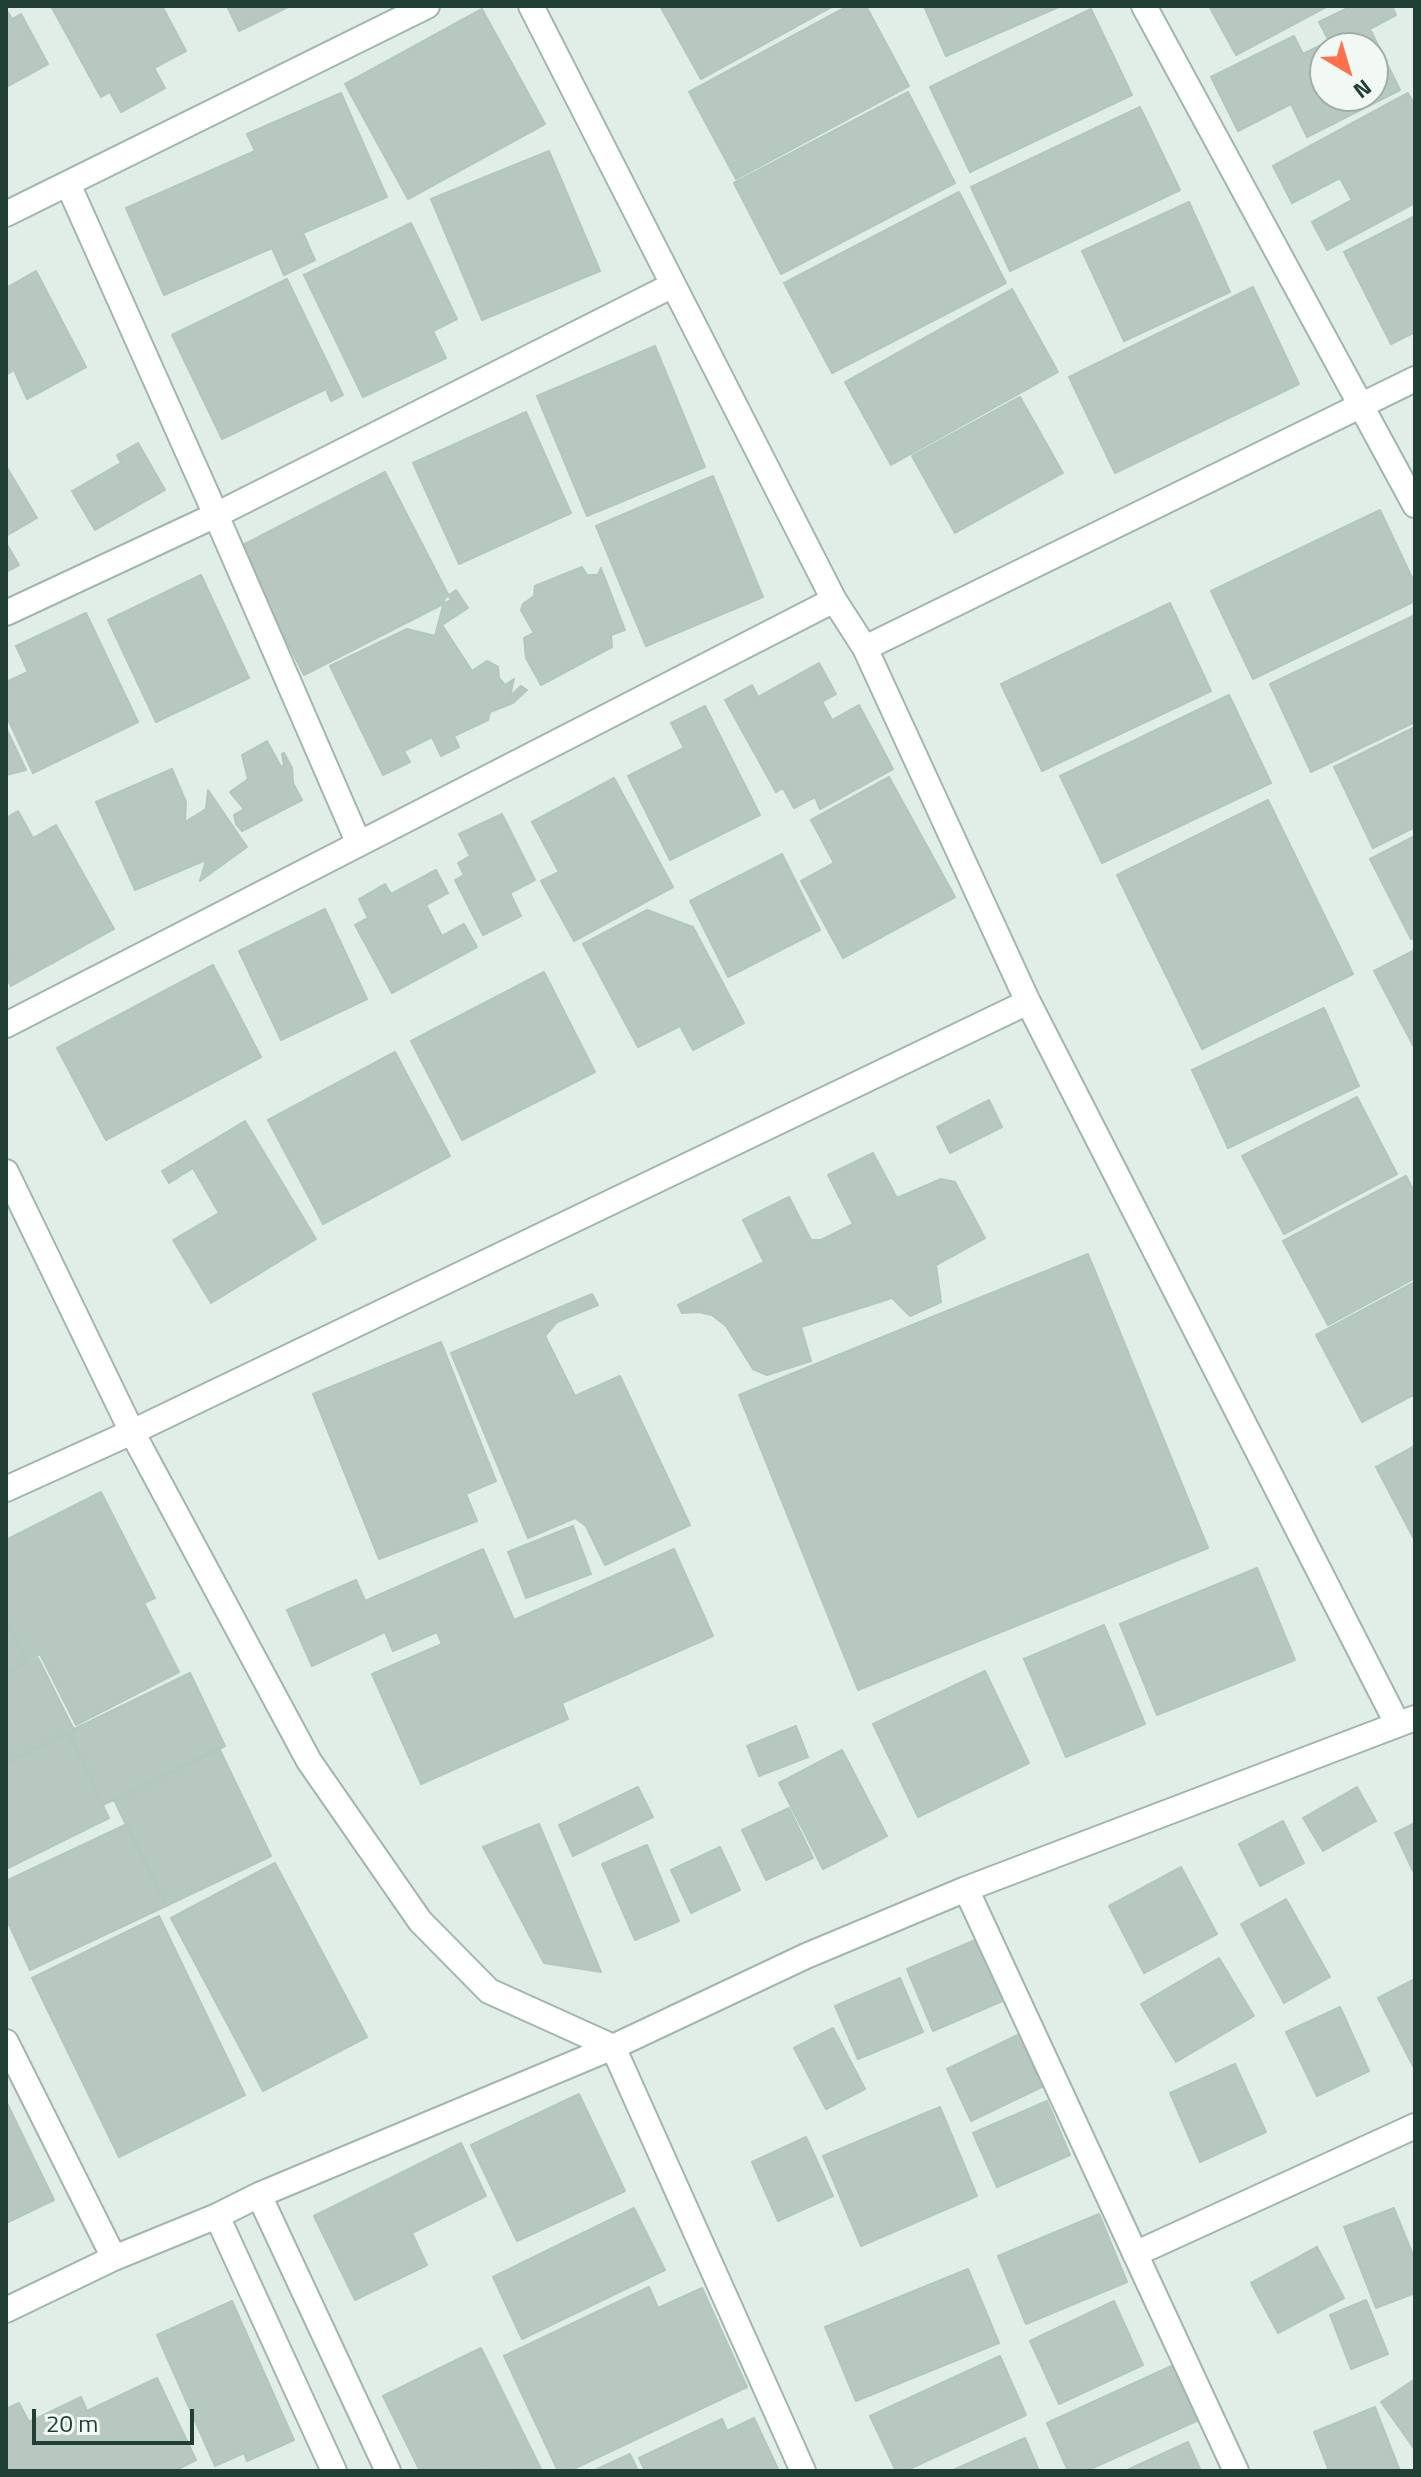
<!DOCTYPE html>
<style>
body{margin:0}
#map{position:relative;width:1421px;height:2477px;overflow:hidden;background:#e1ede7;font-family:"Titillium Web",sans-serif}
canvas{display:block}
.frame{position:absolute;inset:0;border:8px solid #204036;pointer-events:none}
.north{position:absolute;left:1309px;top:32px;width:80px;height:80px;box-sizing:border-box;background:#f2f9f5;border:2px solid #9eafa9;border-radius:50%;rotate:142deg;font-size:22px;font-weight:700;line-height:32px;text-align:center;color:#204036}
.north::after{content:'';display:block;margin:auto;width:28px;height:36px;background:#ff714d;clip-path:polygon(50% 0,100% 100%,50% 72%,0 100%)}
.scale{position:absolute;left:32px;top:2409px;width:162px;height:36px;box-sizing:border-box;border:4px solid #204036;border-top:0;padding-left:10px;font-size:24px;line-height:28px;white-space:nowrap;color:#204036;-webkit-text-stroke:6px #f2f9f5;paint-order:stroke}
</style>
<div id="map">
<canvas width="1421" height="2477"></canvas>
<div class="frame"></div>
<div class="north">N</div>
<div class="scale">20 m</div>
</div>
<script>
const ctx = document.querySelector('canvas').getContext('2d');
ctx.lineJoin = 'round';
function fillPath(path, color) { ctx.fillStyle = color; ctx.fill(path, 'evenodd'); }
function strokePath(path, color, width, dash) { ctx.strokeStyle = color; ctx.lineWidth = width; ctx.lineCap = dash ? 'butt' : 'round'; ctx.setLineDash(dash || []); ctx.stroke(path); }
const building = new Path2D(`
 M 51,6 L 162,6 L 186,51 L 154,68 L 165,88 L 121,112 L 110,92 L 101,97 Z
 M 227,6 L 290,6 L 239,31 Z
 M 660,6 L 833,6 L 701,79 Z
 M 848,6 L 866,6 L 909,86 L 736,179 L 689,92 Z
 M 924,6 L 1061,6 L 946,56 Z
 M 1209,6 L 1328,6 L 1236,55 Z
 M 1352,6 L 1392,6 L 1396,15 L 1370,29 L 1400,90 L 1307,137 L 1291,104 L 1238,131 L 1211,77 L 1294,36 L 1303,54 L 1329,41 L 1319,22 ZM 1325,48 L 1373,48 L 1373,96 L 1325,96 Z
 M 6,9 L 12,19 L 21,14 L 48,64 L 6,87 Z
 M 482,9 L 545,124 L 408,199 L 345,84 Z
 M 1091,9 L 1132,95 L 970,172 L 930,87 Z
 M 908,92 L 955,183 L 781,274 L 734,183 Z
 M 341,93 L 387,197 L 303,233 L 315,260 L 284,275 L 272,248 L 164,295 L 126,208 L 255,151 L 247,134 Z
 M 1408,93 L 1415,106 L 1415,203 L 1327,250 L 1312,222 L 1352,200 L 1340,178 L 1292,203 L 1273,166 Z
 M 1140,107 L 1180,190 L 1010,271 L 971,187 Z
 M 549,151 L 600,271 L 482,320 L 431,199 Z
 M 959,192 L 1006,283 L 832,373 L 784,283 Z
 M 1189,202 L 1230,292 L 1124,341 L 1082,251 Z
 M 1415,216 L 1415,332 L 1391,344 L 1344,252 Z
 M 411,223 L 457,319 L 433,331 L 446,358 L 363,397 L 304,275 Z
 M 36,271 L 86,367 L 27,399 L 14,370 L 6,375 L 6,288 Z
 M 287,279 L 343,395 L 331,401 L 326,389 L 222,439 L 172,335 Z
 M 1253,287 L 1299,384 L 1115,473 L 1069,377 Z
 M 1012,289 L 1058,372 L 891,465 L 845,382 Z
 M 655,346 L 705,467 L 587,516 L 537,396 Z
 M 1020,397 L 1063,473 L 955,533 L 912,456 Z
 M 526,412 L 571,513 L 459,564 L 413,463 Z
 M 138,443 L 165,490 L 95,530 L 72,491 L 121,463 L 117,455 Z
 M 6,466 L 37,518 L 6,536 Z
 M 385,472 L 451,600 L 304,675 L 239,547 Z
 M 713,476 L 763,597 L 646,646 L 596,526 Z
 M 1380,510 L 1415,584 L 1415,601 L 1253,679 L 1211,591 Z
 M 6,543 L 19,565 L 6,572 Z
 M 582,567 L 587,575 L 598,575 L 601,568 L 625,630 L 611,635 L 612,647 L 541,685 L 526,658 L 524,638 L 534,633 L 521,610 L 523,604 L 534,596 L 535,586 Z
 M 201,575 L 249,678 L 156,722 L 108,620 Z
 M 456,590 L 468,608 L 442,625 L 472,671 L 487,661 L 498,667 L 499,678 L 505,685 L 514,679 L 510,696 L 521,686 L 527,690 L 513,703 L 490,712 L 488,720 L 454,736 L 459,747 L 441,756 L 432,737 L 404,751 L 410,762 L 383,775 L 330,666 L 407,629 L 435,636 L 445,598 Z
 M 1170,603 L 1211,691 L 1042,771 L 1001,684 Z
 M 86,613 L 138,722 L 33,773 L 6,715 L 6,682 L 28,672 L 16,646 Z
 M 1415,615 L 1415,722 L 1311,772 L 1270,684 Z
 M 819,663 L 836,694 L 822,702 L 832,720 L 859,705 L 893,769 L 820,809 L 815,797 L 794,808 L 783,788 L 776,792 L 725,700 L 752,685 L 758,697 Z
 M 1229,695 L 1271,783 L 1102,863 L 1060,776 Z
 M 705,706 L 760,815 L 670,860 L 628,776 L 684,748 L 671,723 Z
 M 1415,727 L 1415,827 L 1373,848 L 1334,767 Z
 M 6,728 L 26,770 L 6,775 Z
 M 267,741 L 281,767 L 284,765 L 282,754 L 284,753 L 292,768 L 293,783 L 302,800 L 242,831 L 236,824 L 234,815 L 244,809 L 230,792 L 248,779 L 242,755 Z
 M 172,769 L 186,802 L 185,822 L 206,809 L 208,790 L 247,847 L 200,881 L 206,860 L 135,890 L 96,802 Z
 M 889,777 L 955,897 L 843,958 L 801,881 L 834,863 L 811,820 Z
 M 614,778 L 673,887 L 574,941 L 541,881 L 559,872 L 532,822 Z
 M 1268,800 L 1353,974 L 1202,1049 L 1117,875 Z
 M 18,811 L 33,838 L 56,825 L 114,929 L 11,986 L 6,977 L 6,957 L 9,956 L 6,951 L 6,818 Z
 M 502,814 L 535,880 L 510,893 L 521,916 L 483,935 L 455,880 L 464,875 L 458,863 L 470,856 L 459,834 Z
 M 1415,836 L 1415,937 L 1411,939 L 1370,859 Z
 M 782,854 L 820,930 L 728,977 L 690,901 Z
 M 436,870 L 448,893 L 426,905 L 442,936 L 464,924 L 477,947 L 392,993 L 355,925 L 368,918 L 359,899 L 385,884 L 391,894 Z
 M 325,909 L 367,999 L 281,1040 L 239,951 Z
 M 647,910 L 693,927 L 744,1023 L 693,1050 L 680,1026 L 638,1047 L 583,944 Z
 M 1415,950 L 1415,1049 L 1374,971 Z
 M 213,965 L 261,1057 L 106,1140 L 57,1048 Z
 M 544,972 L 595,1072 L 462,1140 L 411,1041 Z
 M 1324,1008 L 1359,1086 L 1228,1148 L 1192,1070 Z
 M 395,1052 L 450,1156 L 323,1224 L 268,1120 Z
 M 1357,1097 L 1397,1174 L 1284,1234 L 1242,1156 Z
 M 989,1100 L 1002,1127 L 950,1153 L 937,1127 Z
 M 245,1121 L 316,1239 L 211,1303 L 173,1240 L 219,1213 L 193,1168 L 169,1183 L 162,1171 Z
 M 873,1153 L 897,1198 L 941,1179 L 955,1182 L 985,1238 L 936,1265 L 941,1302 L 910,1316 L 892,1298 L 801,1327 L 811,1361 L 767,1375 L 753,1369 L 726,1326 L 712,1315 L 698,1312 L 682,1313 L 678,1305 L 764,1262 L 743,1220 L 789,1197 L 811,1240 L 821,1240 L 853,1224 L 828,1175 Z
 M 1406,1176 L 1415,1193 L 1415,1278 L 1328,1325 L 1283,1241 Z
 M 1088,1254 L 1208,1548 L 858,1690 L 739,1395 Z
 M 1415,1282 L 1415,1394 L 1362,1422 L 1316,1335 Z
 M 592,1294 L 598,1305 L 557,1322 L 545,1336 L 575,1396 L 620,1376 L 690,1525 L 605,1565 L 586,1526 L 575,1518 L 528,1538 L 451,1353 Z
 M 441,1342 L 496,1481 L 466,1494 L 477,1521 L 379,1559 L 313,1394 Z
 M 1415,1446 L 1415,1541 L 1376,1467 Z
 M 101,1492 L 155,1598 L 144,1603 L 179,1672 L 76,1725 L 40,1654 L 27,1661 L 6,1620 L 6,1540 Z
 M 573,1526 L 591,1574 L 526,1598 L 508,1552 Z
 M 483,1549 L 514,1620 L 674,1549 L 713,1636 L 562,1703 L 568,1719 L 421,1784 L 372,1674 L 442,1644 L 437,1632 L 393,1651 L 385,1632 L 312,1666 L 287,1610 L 356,1580 L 365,1601 Z
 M 1257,1568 L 1295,1660 L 1157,1715 L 1120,1624 Z
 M 6,1621 L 27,1662 L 6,1673 Z
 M 1104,1625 L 1145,1724 L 1066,1757 L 1024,1659 Z
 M 38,1658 L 74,1730 L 6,1763 L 6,1674 Z
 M 985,1671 L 1029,1763 L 918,1817 L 873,1724 Z
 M 190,1673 L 225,1746 L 103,1805 L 68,1732 Z
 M 796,1726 L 808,1757 L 759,1776 L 747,1746 Z
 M 68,1733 L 109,1818 L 6,1869 L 6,1763 Z
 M 219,1748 L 271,1856 L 166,1906 L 114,1800 Z
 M 842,1750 L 887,1836 L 823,1869 L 779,1783 Z
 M 638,1787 L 653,1817 L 573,1856 L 559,1825 Z
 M 1357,1787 L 1376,1821 L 1323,1851 L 1303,1818 Z
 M 789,1808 L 813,1858 L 766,1880 L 742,1830 Z
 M 1283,1821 L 1304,1863 L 1260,1886 L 1239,1844 Z
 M 1415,1823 L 1415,1875 L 1395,1833 Z
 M 127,1824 L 166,1906 L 30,1970 L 6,1918 L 6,1881 Z
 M 539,1824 L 601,1972 L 544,1963 L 483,1847 Z
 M 647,1845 L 679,1921 L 635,1940 L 602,1864 Z
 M 720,1847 L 740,1890 L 691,1913 L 671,1870 Z
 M 275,1863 L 367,2037 L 263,2091 L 171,1918 Z
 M 1181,1867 L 1217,1934 L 1144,1973 L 1109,1906 Z
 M 1286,1899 L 1330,1977 L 1284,2003 L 1241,1924 Z
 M 159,1916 L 245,2095 L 119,2157 L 32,1978 Z
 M 980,1938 L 1007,1999 L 933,2031 L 907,1969 Z
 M 1219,1958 L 1254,2016 L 1176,2062 L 1141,2004 Z
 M 900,1978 L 923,2032 L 858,2059 L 835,2006 Z
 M 1415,1979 L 1415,2070 L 1378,1998 Z
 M 1340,2007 L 1369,2071 L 1317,2096 L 1286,2032 Z
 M 833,2028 L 865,2089 L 826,2109 L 794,2048 Z
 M 1024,2032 L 1048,2084 L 971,2121 L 947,2069 Z
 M 1235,2064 L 1266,2132 L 1200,2162 L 1170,2093 Z
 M 579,2094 L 625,2191 L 517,2241 L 471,2145 Z
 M 6,2101 L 54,2200 L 6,2223 Z
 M 1047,2101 L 1070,2155 L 997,2187 L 973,2133 Z
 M 940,2107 L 977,2196 L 861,2246 L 823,2156 Z
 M 806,2137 L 833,2196 L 778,2221 L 752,2162 Z
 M 461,2143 L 486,2196 L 412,2233 L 427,2265 L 355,2300 L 314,2216 Z
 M 634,2208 L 665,2270 L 522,2339 L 493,2277 Z
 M 1394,2208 L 1415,2260 L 1415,2293 L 1376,2308 L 1344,2227 Z
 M 1099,2214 L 1127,2282 L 1026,2324 L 998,2256 Z
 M 1317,2247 L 1344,2298 L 1278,2333 L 1251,2283 Z
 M 968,2269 L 999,2343 L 856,2401 L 825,2327 Z
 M 649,2287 L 658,2308 L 702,2288 L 747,2387 L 569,2471 L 558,2471 L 504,2356 Z
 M 1366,2300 L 1388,2354 L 1351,2369 L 1330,2315 Z
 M 232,2301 L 294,2440 L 247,2461 L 244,2453 L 215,2466 L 157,2335 Z
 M 1114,2301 L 1143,2365 L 1059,2404 L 1030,2341 Z
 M 481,2348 L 541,2469 L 420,2471 L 383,2396 Z
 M 1000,2356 L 1026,2415 L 905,2471 L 896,2471 L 870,2416 Z
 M 1178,2363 L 1203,2418 L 1086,2471 L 1068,2471 L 1047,2423 Z
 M 157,2378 L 196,2460 L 174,2471 L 6,2471 L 6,2409 L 19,2403 L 29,2422 L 81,2397 L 87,2411 Z
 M 1415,2379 L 1415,2450 L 1381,2402 Z
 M 1375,2407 L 1400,2471 L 1329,2471 L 1314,2432 Z
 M 754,2418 L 779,2471 L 645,2471 L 639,2458 L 722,2419 L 727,2431 Z
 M 1025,2438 L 1039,2471 L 951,2471 Z
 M 1188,2442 L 1201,2471 L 1125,2471 Z
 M 630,2454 L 638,2471 L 593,2471 Z`);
fillPath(building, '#b6c8c0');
strokePath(building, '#b3c7be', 2);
const street = new Path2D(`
 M 531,6 L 834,600 L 865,648 L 1028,1002 L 1397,1723
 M 1144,6 L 1415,505
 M 68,184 L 216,515 L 359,844
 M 6,214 L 427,6
 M 6,613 L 216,515 L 673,285
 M 865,648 L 1415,379
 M 6,1025 L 834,600
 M 6,1172 L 132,1432 L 309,1761 L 420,1921 L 489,1991 L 613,2047 L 803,2471
 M 6,1489 L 132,1432 L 1028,1002
 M 966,1889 L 1236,2471
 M 6,2042 L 114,2258
 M 259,2195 L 388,2471
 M 217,2216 L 334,2471
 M 1135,2254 L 1415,2126
 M 6,2310 L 114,2258 L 217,2216 L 259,2195 L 613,2047 L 806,1956 L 966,1889 L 1415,1718`);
strokePath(street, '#a3b6ae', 28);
strokePath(street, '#fff', 24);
</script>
